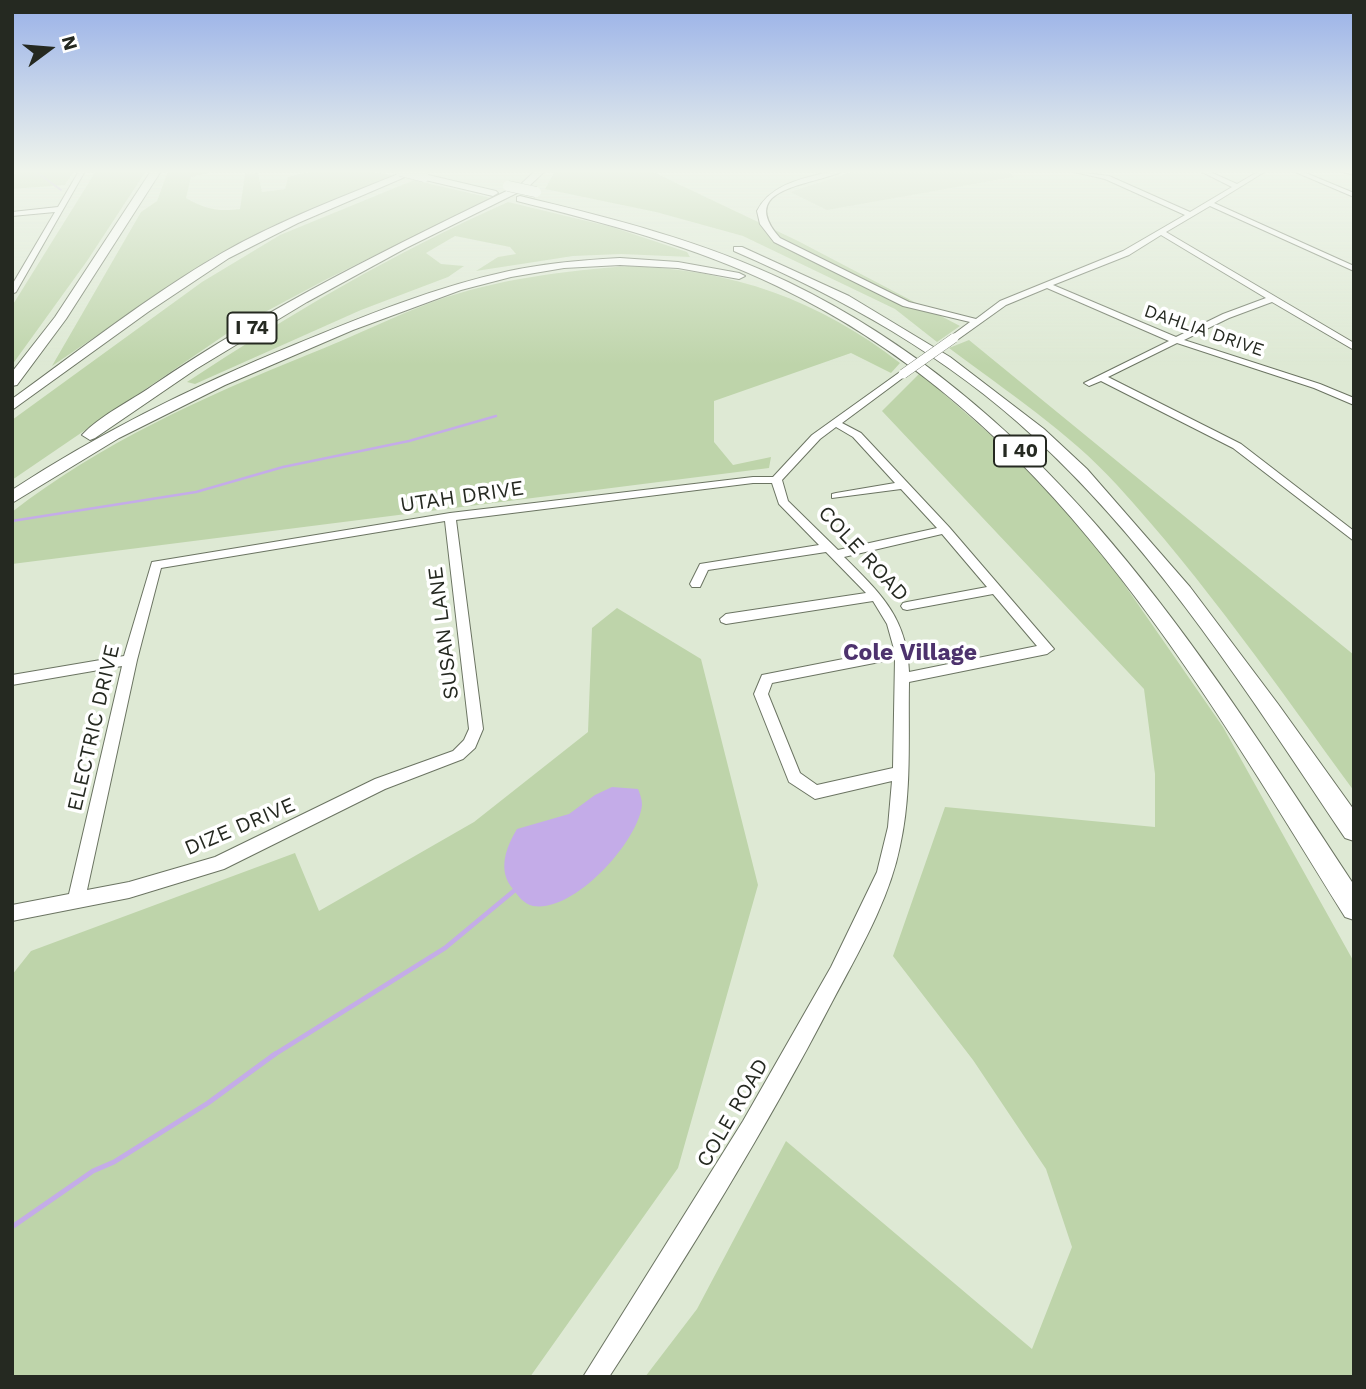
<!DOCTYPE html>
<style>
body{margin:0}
#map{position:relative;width:1366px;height:1389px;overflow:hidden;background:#dee9d4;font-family:"Work Sans",sans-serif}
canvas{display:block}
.frame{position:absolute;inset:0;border:14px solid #252921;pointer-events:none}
.north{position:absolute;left:14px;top:14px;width:70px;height:70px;-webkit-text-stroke:5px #fff;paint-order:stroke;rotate:74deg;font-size:19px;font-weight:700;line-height:28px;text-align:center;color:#252921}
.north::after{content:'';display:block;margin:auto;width:24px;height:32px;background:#252921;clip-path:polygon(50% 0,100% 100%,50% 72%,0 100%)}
</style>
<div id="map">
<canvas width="1366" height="1389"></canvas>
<div class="frame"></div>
<div class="north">N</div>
</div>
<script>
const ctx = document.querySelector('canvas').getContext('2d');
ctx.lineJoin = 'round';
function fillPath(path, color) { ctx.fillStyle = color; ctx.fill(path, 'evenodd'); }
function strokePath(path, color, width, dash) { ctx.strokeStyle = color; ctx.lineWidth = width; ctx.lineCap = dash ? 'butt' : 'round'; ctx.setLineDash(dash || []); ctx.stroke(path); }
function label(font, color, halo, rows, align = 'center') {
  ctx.font = font + ' "Work Sans",sans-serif'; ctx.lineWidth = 7; ctx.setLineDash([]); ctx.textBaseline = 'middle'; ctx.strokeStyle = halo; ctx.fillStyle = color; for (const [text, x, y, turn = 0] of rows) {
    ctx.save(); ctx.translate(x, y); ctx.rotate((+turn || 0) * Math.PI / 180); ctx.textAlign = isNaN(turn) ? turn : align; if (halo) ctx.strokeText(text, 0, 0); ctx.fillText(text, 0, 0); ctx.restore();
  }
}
fillPath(new Path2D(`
 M 854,171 L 1008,171 L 1014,177 L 827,210 L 790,192 Z`), '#cfdcc2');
fillPath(new Path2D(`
 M 21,171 L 74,171 L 65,185 L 12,189 L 12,176 Z
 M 96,171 L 146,171 L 87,261 L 12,365 L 12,306 Z
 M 168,171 L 216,171 L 191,177 L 186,198 C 205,209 219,212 240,209 L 245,174 L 258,173 L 262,192 L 285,189 L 288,177 C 322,167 360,168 395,176 L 272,226 L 213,257 L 52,366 L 141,212 L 157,201 Z
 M 555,171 L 651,171 L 798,241 L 960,326 L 937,342 L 895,309 L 743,236 L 656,212 L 545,189 Z
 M 414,180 L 491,198 L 327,279 L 235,328 L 12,480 L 12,420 L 202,282 L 280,235 Z
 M 508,202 L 612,227 L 687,252 L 690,257 L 621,254 L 573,256 L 476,271 L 498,257 L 516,254 L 510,247 L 455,236 L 426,253 L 441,264 L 464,266 L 448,277 L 361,310 L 195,384 L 187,382 C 292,313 393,253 508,202 Z
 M 628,266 C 732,269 819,300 900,363 L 891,373 L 851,353 L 714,401 L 714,442 L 733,465 L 771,457 L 769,468 L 12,564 L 12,512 C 101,443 203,397 307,355 C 350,338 392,317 435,301 C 497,279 563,271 628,266 Z
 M 969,340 L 1354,655 L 1354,791 C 1278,687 1204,580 1117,485 C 1069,432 1006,391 949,348 Z
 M 920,373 L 1033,472 L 1099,548 L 1223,727 L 1354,962 L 1354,1377 L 645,1377 L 697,1309 L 786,1141 L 1032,1349 L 1072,1247 L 1046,1169 L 973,1060 L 893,956 L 945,807 L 1155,827 L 1155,774 L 1144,689 L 882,411 Z
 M 617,608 L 701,659 L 758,885 L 678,1168 L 530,1377 L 12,1377 L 12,975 L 31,951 L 295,853 L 319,911 L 474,822 L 588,732 L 592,628 Z`), '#bed4aa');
fillPath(new Path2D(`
 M 612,787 L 638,789 C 640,794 642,799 642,805 C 638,842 574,913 533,906 C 524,904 518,896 513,889 C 497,871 506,847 517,829 L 569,814 L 595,795 Z`), '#c4ace8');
strokePath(new Path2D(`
 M 35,171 L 61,190`), '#c4ace8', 2);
strokePath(new Path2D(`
 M 12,521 L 196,492 L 283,467 L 409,441 L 496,416`), '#c4ace8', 2.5);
strokePath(new Path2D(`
 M 272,1056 L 445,948 L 515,890`), '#c4ace8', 4.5);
strokePath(new Path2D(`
 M 12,1227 L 93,1171 L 114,1162 L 208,1103 L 275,1054`), '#c4ace8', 5);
const minor = new Path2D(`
 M 79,171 L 85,171 L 16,292 L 12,294 L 12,285 L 55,212 L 12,216 L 12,212 L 58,207 Z
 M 833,171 L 843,171 C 812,186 735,187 780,238 L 909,302 L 976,319 L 1000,301 L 1123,251 L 1185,215 L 1105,179 L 1070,171 L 1109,176 L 1190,212 L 1232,187 L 1200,171 L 1208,171 L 1237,184 L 1259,171 L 1266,171 L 1214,203 L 1354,266 L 1354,271 L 1210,206 L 1166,232 L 1354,343 L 1354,350 L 1272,302 L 1229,318 L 1184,340 L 1320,384 L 1354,398 L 1354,405 L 1314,388 L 1177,343 L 1108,377 L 1241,444 L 1354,531 L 1354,541 L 1233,448 L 1101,381 L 1089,386 L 1084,383 L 1169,341 L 1047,288 L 1006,305 L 957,340 L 951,340 L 951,336 L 970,322 L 903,306 L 774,242 L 760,224 L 757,211 C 771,183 805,178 833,171 ZM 1161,235 L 1266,298 L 1223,314 L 1176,337 L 1053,285 L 1129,255 Z
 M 1293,171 L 1301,171 L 1354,193 L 1354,197 Z
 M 1342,171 L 1354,171 L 1354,175 L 1343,172 Z
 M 900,372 L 908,374 L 842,423 L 861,433 L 949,527 L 1054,649 L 1047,654 L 909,682 C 908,736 912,793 900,846 C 889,901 858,953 832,1002 C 765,1131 688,1255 609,1377 L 583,1377 L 743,1121 L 831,967 L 877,872 L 888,827 L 892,781 L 815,799 L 789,782 L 754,694 L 762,675 L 894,649 L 887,624 L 873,601 L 726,624 L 721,622 L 720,619 L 726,614 L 866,593 L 826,552 L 708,570 L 700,587 L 692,587 L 690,584 L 700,564 L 819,545 L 779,504 L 772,483 L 753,483 L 456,520 L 483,729 L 475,748 L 463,759 L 385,789 L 224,869 L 129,898 L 12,921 L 12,905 L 69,894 L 122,666 L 12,685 L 12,675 L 124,656 L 152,562 L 450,513 L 753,477 L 773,477 L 812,435 ZM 836,427 L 853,437 L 895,483 L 836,493 L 832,494 L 832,498 L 901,489 L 937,528 L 838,550 L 788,501 L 782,480 L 820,439 ZM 445,521 L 469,729 L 464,740 L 453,751 L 375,779 L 215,857 L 129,882 L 87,890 L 137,660 L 161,568 ZM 942,534 L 987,587 L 907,602 L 903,603 L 901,606 L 903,609 L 907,610 L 993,594 L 1037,646 L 909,672 C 907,617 880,593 844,557 ZM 895,659 L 893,768 L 817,785 L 800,773 L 768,694 L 772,683 Z`);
const highway = new Path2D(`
 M 151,171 L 161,171 L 66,319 L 17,385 L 12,386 L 12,372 L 55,317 Z
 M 406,171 L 419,171 L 298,223 L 229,258 L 148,312 L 12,410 L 12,399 C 81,349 148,296 222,253 C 280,220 344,196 406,171 Z
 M 535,171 L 545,171 L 527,188 L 406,248 L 307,302 L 196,369 L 95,438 L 90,440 L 82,435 C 98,417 132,400 152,386 C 268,307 395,245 521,184 Z
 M 424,174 L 496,191 L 498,193 L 493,196 L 421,179 L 419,177 Z
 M 520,196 C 611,218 703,241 788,282 C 1052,410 1198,648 1354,885 L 1354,920 L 1345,917 C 1194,674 1046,414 777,286 C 694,246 605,223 517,201 L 517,197 Z
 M 734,247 L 742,247 L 849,296 L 950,357 L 1044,429 L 1087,469 L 1190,587 L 1278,704 L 1354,810 L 1354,841 L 1345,838 C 1251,698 1159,552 1034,437 C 947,356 843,298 734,251 Z
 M 620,258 L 678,262 L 739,273 L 745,276 L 739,279 L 678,268 L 620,265 L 564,268 L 511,277 L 461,290 L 353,330 L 225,385 L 119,438 L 12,503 L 12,490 C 101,432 196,385 294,345 C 364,316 435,287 509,271 C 546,263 583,260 620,258 Z`);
strokePath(minor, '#6b7462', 2);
strokePath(highway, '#6b7462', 2);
fillPath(minor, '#fff');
fillPath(highway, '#fff');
const minorBridge = new Path2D(`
 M 903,374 L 954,338`);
const highwayBridge = new Path2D(`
 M 400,171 L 424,177
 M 508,186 L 536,192`);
strokePath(minorBridge, '#6b7462', 10, []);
strokePath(highwayBridge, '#6b7462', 11, []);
strokePath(minorBridge, '#fff', 9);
strokePath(highwayBridge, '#fff', 10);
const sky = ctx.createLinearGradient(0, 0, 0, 365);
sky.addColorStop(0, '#99b1e8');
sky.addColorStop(0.47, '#f0f5ec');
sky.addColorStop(1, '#f0f5ec00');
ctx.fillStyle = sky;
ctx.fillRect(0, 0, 1366, 365);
label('18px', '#252921', '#fff', [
 ["DAHLIA DRIVE",1204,331,19]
]);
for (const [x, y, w] of [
 [252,328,49],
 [1020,451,52]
]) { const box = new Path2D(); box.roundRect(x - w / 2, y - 15.5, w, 31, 5); ctx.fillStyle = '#fff'; ctx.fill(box); strokePath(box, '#252921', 2); }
label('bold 19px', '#252921', null, [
 ["I 74",252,328],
 ["I 40",1020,451]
]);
label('21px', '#252921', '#fff', [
 ["UTAH DRIVE",462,497,-8],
 ["COLE ROAD",863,554,47],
 ["SUSAN LANE",444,633,-97],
 ["ELECTRIC DRIVE",94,728,-77],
 ["DIZE DRIVE",240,827,-23],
 ["COLE ROAD",733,1113,-60]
]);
label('bold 23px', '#4d326d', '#fff', [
 ["Cole Village",910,653]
]);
</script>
